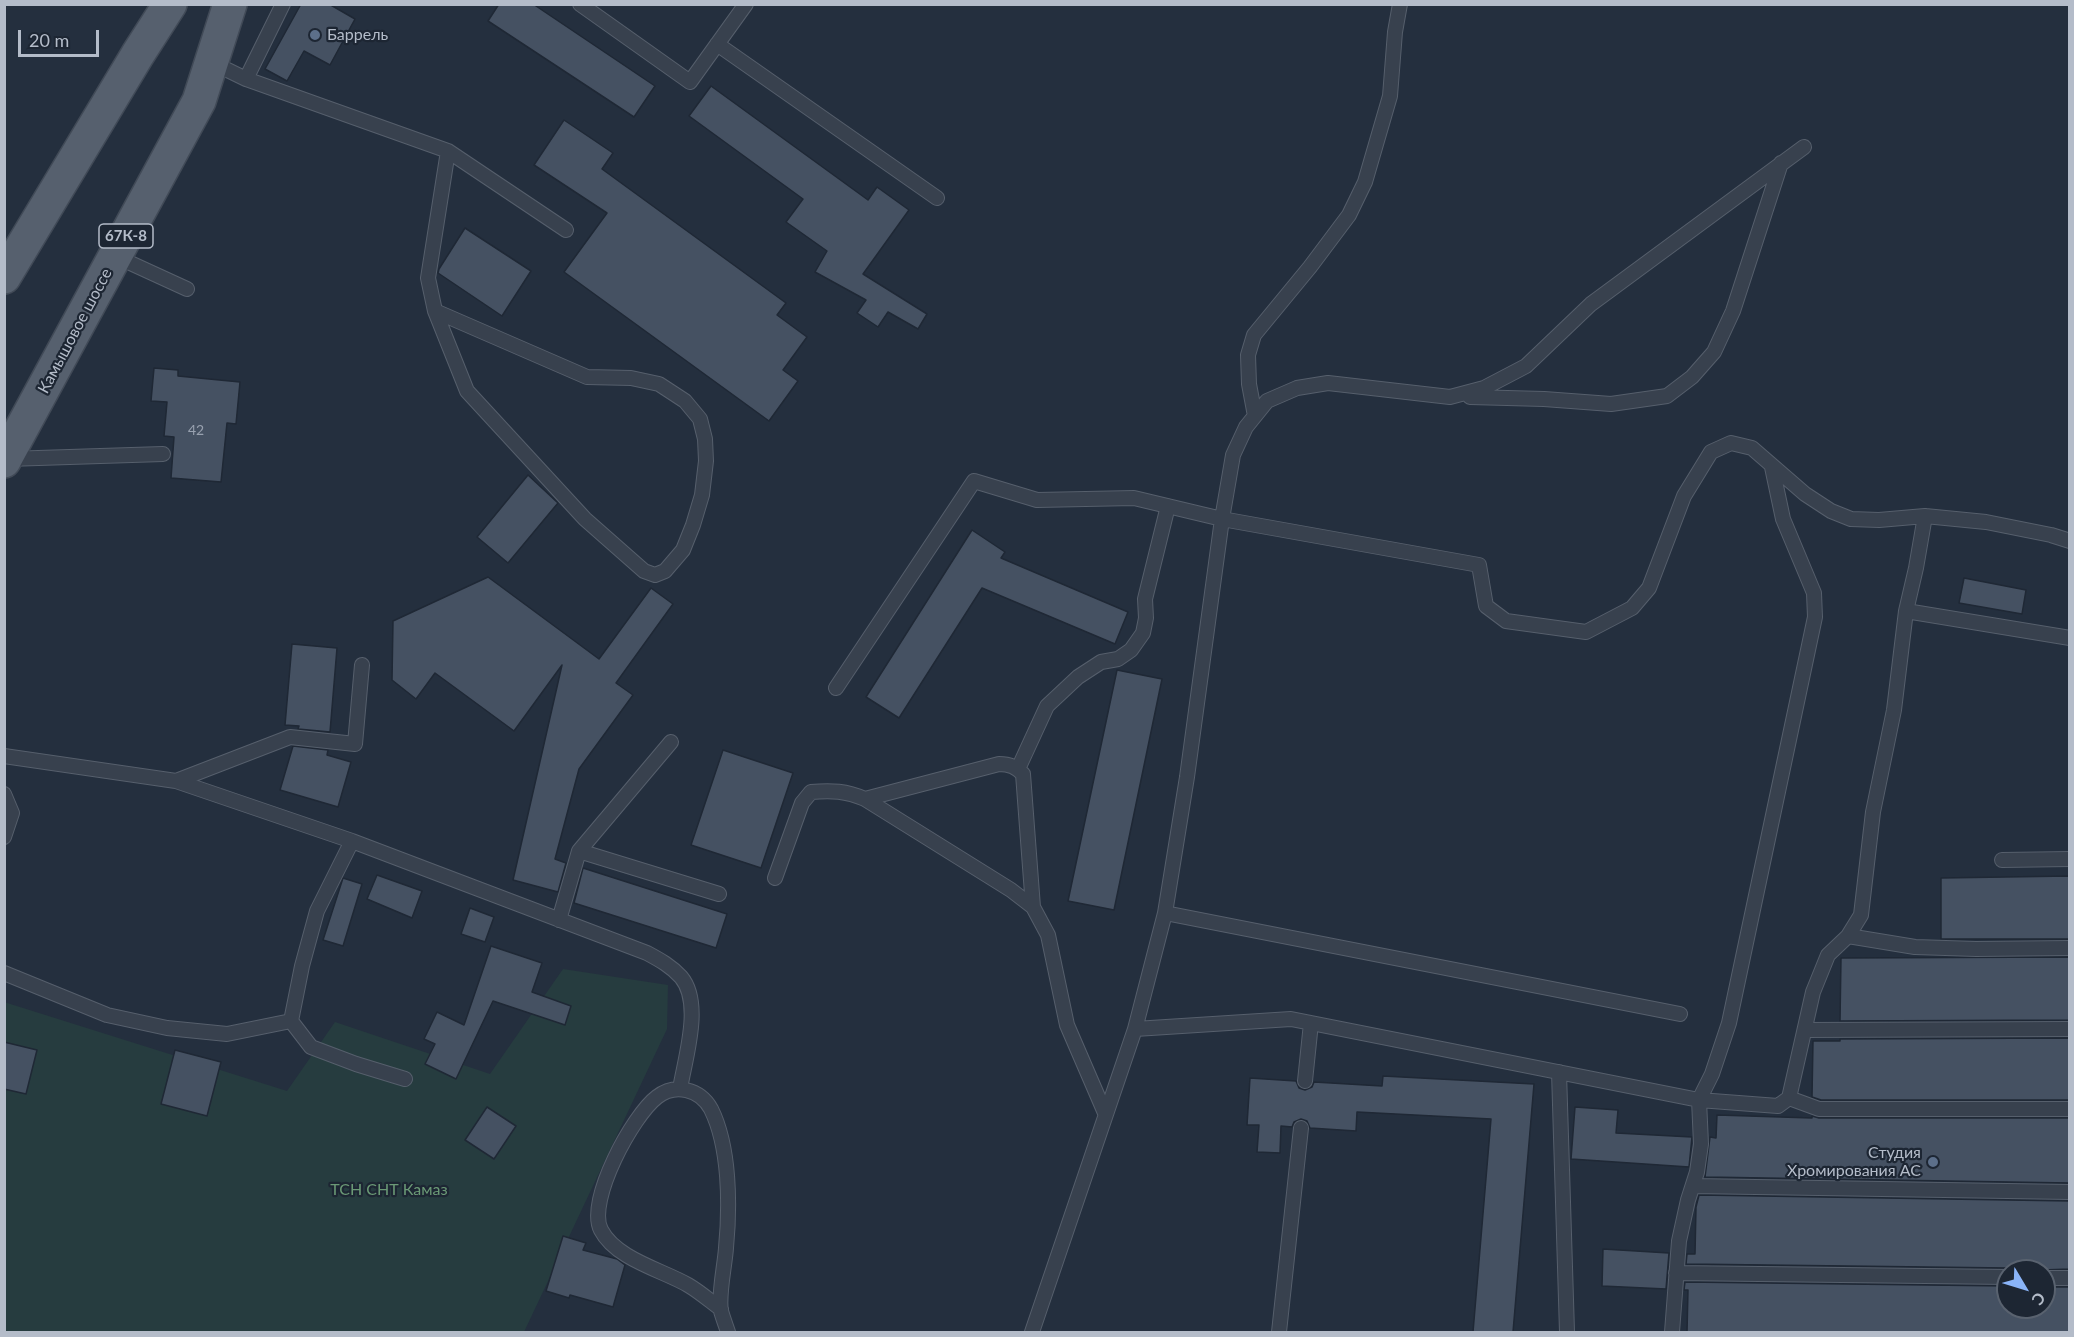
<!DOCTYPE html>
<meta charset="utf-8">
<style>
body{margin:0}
#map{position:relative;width:2074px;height:1337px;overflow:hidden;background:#242f3e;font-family:Lato,sans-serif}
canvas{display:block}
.frame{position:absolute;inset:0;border:6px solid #b4bcc9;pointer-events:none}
.north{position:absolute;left:1996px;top:1259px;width:60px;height:60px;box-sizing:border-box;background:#1d2633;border:2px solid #59626f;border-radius:50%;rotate:128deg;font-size:16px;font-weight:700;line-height:24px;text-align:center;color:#b4bcc9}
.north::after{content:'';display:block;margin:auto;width:21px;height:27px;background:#8ab4f8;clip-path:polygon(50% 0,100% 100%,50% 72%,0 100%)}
.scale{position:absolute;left:18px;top:30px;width:81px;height:27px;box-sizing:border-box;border:3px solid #b4bcc9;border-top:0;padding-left:8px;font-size:18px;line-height:21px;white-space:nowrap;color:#b4bcc9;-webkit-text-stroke:4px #1d2633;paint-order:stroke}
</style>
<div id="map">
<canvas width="2074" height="1337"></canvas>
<div class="frame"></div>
<div class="north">С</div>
<div class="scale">20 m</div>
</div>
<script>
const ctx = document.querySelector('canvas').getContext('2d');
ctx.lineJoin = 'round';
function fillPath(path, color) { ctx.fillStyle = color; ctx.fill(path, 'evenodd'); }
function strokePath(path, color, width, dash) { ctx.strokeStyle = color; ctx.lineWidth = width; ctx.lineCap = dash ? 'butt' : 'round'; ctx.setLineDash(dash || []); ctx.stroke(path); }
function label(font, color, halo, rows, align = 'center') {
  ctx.font = font + ' Lato,sans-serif'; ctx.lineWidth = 4.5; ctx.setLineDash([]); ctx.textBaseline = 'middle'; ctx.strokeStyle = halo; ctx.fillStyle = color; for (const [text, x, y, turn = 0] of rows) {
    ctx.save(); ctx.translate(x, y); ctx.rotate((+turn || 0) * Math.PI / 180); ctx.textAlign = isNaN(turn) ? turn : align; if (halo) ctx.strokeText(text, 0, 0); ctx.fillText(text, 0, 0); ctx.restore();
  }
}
fillPath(new Path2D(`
 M 563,969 L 668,985 L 667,1029 L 524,1332 L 5,1332 L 4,1002 L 287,1091 L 335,1022 L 490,1074 Z`), '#263c3f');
const building = new Path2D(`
 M 301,4 L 329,4 L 355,19 L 330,65 L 304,51 L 287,81 L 265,69 Z
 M 499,4 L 533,4 L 655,86 L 634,117 L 488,21 Z
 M 711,86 L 868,200 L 877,187 L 909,210 L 863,274 L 927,314 L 918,329 L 888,312 L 878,327 L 857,313 L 866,300 L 815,272 L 827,251 L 786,222 L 803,199 L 689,116 Z
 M 564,120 L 613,153 L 602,169 L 786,303 L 777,315 L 807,337 L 783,370 L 798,381 L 769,421 L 564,272 L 607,213 L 534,165 Z
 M 465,228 L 531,271 L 502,316 L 438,273 L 439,269 Z
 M 154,368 L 178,370 L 178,376 L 240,382 L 236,424 L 227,423 L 221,482 L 171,478 L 174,437 L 164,436 L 167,402 L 151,401 Z
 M 528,475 L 558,503 L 508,563 L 477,537 Z
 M 972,530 L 1005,552 L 1001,558 L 1128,612 L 1115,644 L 982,588 L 899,718 L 866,697 Z
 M 488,577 L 599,659 L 651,588 L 673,604 L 616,683 L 633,695 L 579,769 L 555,859 L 566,863 L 558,892 L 513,880 L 562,665 L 514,731 L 435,673 L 416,699 L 392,680 L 393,621 Z
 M 1964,578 L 2026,590 L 2022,614 L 1959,603 Z
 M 292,644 L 337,648 L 330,732 L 298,729 L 299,726 L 285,725 Z
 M 1117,670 L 1162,679 L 1114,910 L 1068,901 Z
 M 293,746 L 328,750 L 327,755 L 351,762 L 338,807 L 280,790 Z
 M 723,750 L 793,773 L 761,868 L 691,845 Z
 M 583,868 L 727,914 L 716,948 L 574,903 Z
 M 377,875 L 422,891 L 412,918 L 367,899 Z
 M 2070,876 L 2070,939 L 1941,939 L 1941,878 Z
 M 343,878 L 362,884 L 343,946 L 323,940 Z
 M 470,908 L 494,917 L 485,942 L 461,934 Z
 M 491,946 L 542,963 L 532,992 L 571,1006 L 565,1025 L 493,1001 L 456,1079 L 425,1064 L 435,1044 L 424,1039 L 437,1012 L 464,1025 Z
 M 2070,957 L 2070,1020 L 1840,1021 L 1841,958 Z
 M 2070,1038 L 2070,1100 L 1821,1100 L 1812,1097 L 1813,1041 L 1840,1041 L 1840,1039 Z
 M 4,1042 L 37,1050 L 26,1094 L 4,1089 Z
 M 175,1050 L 221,1062 L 207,1116 L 161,1104 Z
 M 1383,1076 L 1534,1084 L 1513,1332 L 1473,1332 L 1491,1119 L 1357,1112 L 1356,1131 L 1310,1128 L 1307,1121 L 1301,1119 L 1294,1122 L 1292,1127 L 1281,1126 L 1280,1153 L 1257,1152 L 1259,1125 L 1247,1125 L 1250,1078 L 1296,1081 L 1299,1088 L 1305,1090 L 1312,1087 L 1314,1082 L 1382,1086 Z
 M 487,1107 L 516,1126 L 494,1159 L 465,1140 Z
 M 1575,1107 L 1618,1110 L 1616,1133 L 1692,1137 L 1689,1167 L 1571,1159 Z
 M 1717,1115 L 1812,1118 L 1812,1116 L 1819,1118 L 2070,1118 L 2070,1183 L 1705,1177 L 1710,1137 L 1716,1138 Z
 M 1699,1195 L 2070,1201 L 2070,1269 L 2014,1271 L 2008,1268 L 1686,1264 L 1687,1254 L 1695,1254 L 1696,1207 Z
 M 563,1236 L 586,1243 L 583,1250 L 617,1259 L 625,1265 L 613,1307 L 570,1295 L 569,1298 L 546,1291 Z
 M 1603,1249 L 1669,1253 L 1666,1289 L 1602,1286 Z
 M 1685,1282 L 2008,1286 L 2008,1307 L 2044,1307 L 2044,1287 L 2070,1287 L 2070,1332 L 1687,1332 L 1688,1290 L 1684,1290 Z`);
fillPath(building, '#455162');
strokePath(building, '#1f2835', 1.5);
const lane = new Path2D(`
 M 580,4 L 690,82 L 746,4
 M 717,44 L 937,198
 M 211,62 L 246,79 L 448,151 L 566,230
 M 246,79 L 283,4
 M 115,256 L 187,289
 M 435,311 L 587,377 L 631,378 L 659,384 L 685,401 L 700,419 L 705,439 L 706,461 L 702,495 L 693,525 L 683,550 L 665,571 L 655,575 L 644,571 L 585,519 L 467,391 L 435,311 L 428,278 L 448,151
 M 1470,397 L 1544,399 L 1611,404 L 1667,396 L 1692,377 L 1714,352 L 1733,311 L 1781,163
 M 1255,416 L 1249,384 L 1248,355 L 1254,335 L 1310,267 L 1349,215 L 1365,182 L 1390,96 L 1395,32 L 1400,4
 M 7,459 L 163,454
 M 1925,516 L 1916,568 L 1906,611 L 2070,638
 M 836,688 L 974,481 L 1037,500 L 1134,498 L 1222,519 L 1479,565 L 1486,606 L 1506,621 L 1586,632 L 1632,608 L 1649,588 L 1684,496 L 1711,452 L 1731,443 L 1752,448 L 1805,494 L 1831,511 L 1851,519 L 1879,520 L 1925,516 L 1986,522 L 2051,535 L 2070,541
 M 4,756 L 176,781 L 352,841 L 647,953 C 660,960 671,966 681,977 C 703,1003 685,1058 680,1089
 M 1018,769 L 1047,706 L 1078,677 L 1101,662 L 1118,659 L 1131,650 L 1143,633 L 1146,618 L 1145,599 L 1168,506
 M 176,781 L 290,737 L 355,744 L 362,665
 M 4,794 L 12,813 L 4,837
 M 865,799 L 999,764 C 1010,764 1016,767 1023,774 L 1033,907
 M 579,851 L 671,742
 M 2002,860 L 2070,859
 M 775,878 L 802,803 L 811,792 C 832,790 846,791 865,799 L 1011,890 L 1033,907 L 1048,935 L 1067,1025 L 1105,1113
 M 1165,913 L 1680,1014
 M 559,920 L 579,851 L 719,894
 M 1848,936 L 1915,947 L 1976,949 L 2070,948
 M 4,973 L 107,1015 L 167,1028 L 227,1034 L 291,1021 L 302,966 L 317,911 L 352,841
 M 291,1021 L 311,1047 L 356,1064 L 405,1079
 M 1135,1029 L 1165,913 L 1187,777 L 1222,519 L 1233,455 L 1246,427 L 1267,401 L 1297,388 L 1328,383 L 1450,397 L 1484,388 L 1526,366 L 1591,304 L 1804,147
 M 1805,1030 L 2070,1029
 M 1559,1072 L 1567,1332
 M 1305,1081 L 1311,1023
 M 1789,1098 L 1819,1109 L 2070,1109
 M 1693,1186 L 2070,1192
 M 1676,1273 L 2008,1277
 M 2044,1278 L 2070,1278
 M 721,1309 C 710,1301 700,1292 688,1285 C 662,1270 616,1259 601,1230 C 586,1201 633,1115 657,1097 C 675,1083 700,1089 711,1109 C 730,1147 730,1206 726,1248 C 725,1264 718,1296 721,1311 C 723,1318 726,1326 728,1332
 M 1032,1332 L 1135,1029 L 1291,1019 L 1699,1100 L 1778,1106 L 1789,1098 L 1813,992 L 1828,955 L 1848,936 L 1861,915 L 1873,812 L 1894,710 L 1906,611
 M 1279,1332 L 1301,1128
 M 1672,1332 L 1679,1241 L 1688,1200 L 1697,1172 L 1701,1144 L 1699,1100 L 1712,1074 L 1729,1023 L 1815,617 L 1814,593 L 1783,519 L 1772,467`);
const primary = new Path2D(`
 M 4,277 L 138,54 L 170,4
 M 4,461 L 199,101 L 230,4`);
strokePath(lane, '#565f6c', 16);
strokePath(primary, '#414a57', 36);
strokePath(lane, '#38414e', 14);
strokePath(primary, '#56606e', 33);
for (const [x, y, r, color] of [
 [315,35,6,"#5c6f8a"],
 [1933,1162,6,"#5c6f8a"]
]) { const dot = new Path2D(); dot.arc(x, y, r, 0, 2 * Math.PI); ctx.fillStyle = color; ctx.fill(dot); strokePath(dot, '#1d2633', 2); }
label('14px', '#98a1af', null, [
 ["42",196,430]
]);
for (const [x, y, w] of [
 [126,236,54]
]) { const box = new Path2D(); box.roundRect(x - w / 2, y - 12, w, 24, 4.5); ctx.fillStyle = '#1d2633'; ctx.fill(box); strokePath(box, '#b4bcc9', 1.5); }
label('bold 15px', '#b4bcc9', null, [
 ["67К-8",126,236]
]);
label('16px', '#b4bcc9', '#1d2633', [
 ["Баррель",327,35],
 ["Студия",1921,1153,"right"],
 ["Хромирования АС",1921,1171,"right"]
], 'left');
label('16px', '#b4bcc9', '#1d2633', [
 ["Камышовое шоссе",75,331,-62]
]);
label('16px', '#6b9a76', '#1d2633', [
 ["ТСН СНТ Камаз",389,1190]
]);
</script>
